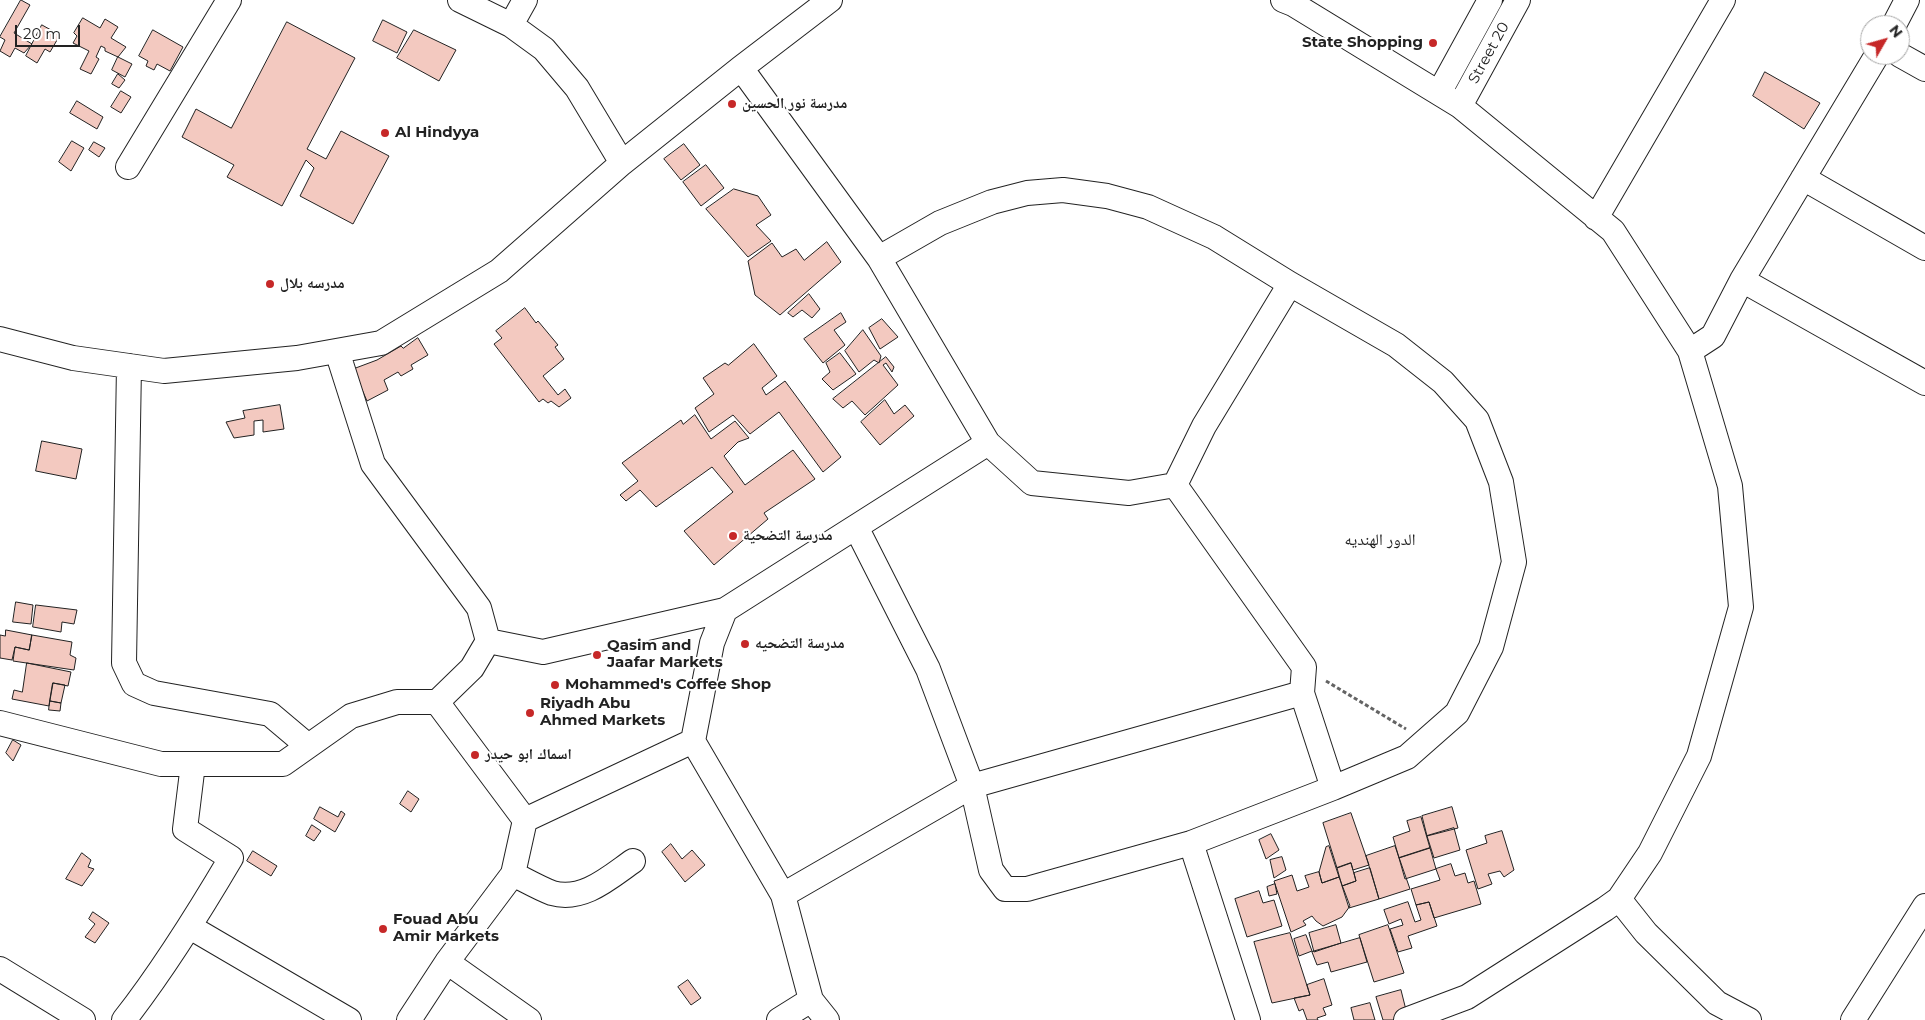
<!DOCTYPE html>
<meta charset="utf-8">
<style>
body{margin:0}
#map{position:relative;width:1925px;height:1020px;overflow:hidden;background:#fff;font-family:Montserrat,sans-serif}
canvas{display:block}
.north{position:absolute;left:1860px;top:15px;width:50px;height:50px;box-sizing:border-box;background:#fff;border:1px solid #a7a7a7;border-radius:50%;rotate:52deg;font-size:14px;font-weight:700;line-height:20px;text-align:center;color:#222}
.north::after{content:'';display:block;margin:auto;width:18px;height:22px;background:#c62828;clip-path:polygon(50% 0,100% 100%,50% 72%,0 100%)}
.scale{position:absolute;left:15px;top:25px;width:65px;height:22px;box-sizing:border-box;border:2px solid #222;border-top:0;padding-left:6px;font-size:15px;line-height:18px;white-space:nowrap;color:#222;-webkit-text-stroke:4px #fff;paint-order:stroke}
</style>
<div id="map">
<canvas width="1925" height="1020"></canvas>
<div class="north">N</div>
<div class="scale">20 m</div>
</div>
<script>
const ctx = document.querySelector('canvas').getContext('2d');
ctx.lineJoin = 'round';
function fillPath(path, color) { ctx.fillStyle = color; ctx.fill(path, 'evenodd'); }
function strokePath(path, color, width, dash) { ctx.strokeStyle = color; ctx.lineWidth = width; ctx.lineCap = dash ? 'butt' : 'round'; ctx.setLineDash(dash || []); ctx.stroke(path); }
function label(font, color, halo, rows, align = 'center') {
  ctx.font = font + ' Montserrat,"Noto Naskh Arabic",sans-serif'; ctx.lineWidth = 4; ctx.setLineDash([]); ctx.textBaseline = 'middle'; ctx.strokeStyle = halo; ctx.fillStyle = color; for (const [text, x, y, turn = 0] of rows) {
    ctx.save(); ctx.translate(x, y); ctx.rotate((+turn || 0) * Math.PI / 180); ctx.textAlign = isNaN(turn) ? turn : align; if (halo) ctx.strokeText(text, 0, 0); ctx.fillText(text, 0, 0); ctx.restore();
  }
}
const building = new Path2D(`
 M 21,0 L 30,5 L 14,33 L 32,44 L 24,53 L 15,48 L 10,57 L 0,51 L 5,40 L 0,37 Z
 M 83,18 L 100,28 L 105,19 L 118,27 L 111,38 L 126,47 L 118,57 L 105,51 L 105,48 L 101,46 L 96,57 L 99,59 L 91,74 L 80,69 L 89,51 L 73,43 L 77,36 L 74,33 Z
 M 383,20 L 407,32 L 397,53 L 373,41 Z
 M 287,22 L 355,58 L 307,149 L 326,159 L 341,131 L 389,156 L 353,224 L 300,196 L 314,168 L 306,160 L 282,206 L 227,177 L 234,165 L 182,137 L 196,109 L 231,128 Z
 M 42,25 L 60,35 L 50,52 L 45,49 L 37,63 L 26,56 Z
 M 153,30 L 183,47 L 170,71 L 157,64 L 154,70 L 146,66 L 148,61 L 139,56 Z
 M 414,30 L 456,50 L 439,81 L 397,58 Z
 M 118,57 L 132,64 L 125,77 L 112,70 Z
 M 1765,72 L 1820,103 L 1804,129 L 1753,96 Z
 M 118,74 L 125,80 L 119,88 L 112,84 Z
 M 121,91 L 131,97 L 121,113 L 111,107 Z
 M 77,101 L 103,117 L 97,129 L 70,113 Z
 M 72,141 L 84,148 L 71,171 L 59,162 Z
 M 94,142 L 105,148 L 99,157 L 89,150 Z
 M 684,144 L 700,165 L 681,180 L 664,159 Z
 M 706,165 L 724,188 L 701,206 L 683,182 Z
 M 734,189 L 758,196 L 771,215 L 756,225 L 771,241 L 748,257 L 706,209 Z
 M 827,242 L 841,262 L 780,315 L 755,295 L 748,261 L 772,243 L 782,257 L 796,249 L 804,260 Z
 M 809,294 L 820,309 L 812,318 L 802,310 L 793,317 L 788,313 Z
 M 525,308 L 536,323 L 538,321 L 558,345 L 555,347 L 564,359 L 543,376 L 558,395 L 565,389 L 571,398 L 559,407 L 551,401 L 548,403 L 543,399 L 539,402 L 494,344 L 502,338 L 496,331 Z
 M 841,313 L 846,322 L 834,330 L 845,345 L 823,363 L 804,339 Z
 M 882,319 L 898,337 L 880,349 L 869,328 Z
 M 863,330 L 881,356 L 879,363 L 874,360 L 859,372 L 845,351 Z
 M 418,338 L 428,355 L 411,365 L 413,369 L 401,376 L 398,372 L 384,380 L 388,390 L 367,401 L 353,369 L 377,360 L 401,346 L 403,348 Z
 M 754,344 L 777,376 L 762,388 L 766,395 L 785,381 L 841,457 L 823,472 L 779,412 L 750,434 L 733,415 L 709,432 L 695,408 L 714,394 L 703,378 L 725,363 L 728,365 Z
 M 840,353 L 856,374 L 833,390 L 822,379 L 830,372 L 826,363 Z
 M 886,357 L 894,367 L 892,372 L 886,363 L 883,365 L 898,385 L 865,415 L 852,401 L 843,408 L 833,399 Z
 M 885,400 L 894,414 L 905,405 L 914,416 L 880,445 L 861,422 Z
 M 280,405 L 284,429 L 263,432 L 263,420 L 254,421 L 254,435 L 234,438 L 226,422 L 245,418 L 243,411 Z
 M 695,415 L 711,439 L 735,421 L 749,438 L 738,442 L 724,456 L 745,485 L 793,450 L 815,479 L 764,513 L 768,519 L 714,565 L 684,531 L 733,492 L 712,467 L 656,507 L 640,490 L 626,501 L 620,495 L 638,481 L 622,463 L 681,420 L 683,424 Z
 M 42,441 L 82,449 L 76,479 L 36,471 Z
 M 16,602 L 33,605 L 31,624 L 13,622 Z
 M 36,605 L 77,610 L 74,624 L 62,622 L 61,632 L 33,627 Z
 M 6,630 L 32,635 L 29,650 L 15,647 L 12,660 L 0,658 L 0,635 L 5,636 Z
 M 32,635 L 72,642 L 70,655 L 76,658 L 74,670 L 13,661 L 15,647 L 29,650 Z
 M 27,663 L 71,672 L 68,686 L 53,683 L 49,706 L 12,699 L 14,690 L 22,692 Z
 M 53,683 L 65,685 L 61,703 L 50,701 Z
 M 50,701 L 61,703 L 60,711 L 49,710 Z
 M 13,740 L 21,745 L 13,761 L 6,753 Z
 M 408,791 L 419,799 L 411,812 L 400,804 Z
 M 320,807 L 338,817 L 341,811 L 345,814 L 335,832 L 314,819 Z
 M 1452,807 L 1458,828 L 1427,836 L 1422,816 Z
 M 1351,813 L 1369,865 L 1353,870 L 1351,863 L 1337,868 L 1323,823 Z
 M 1421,817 L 1430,848 L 1399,858 L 1393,837 L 1410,831 L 1407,821 Z
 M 312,825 L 321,831 L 314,841 L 306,836 Z
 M 1454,828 L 1460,850 L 1434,858 L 1427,836 Z
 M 1502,831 L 1514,870 L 1504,877 L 1500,871 L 1488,874 L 1492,884 L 1478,889 L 1466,850 L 1487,843 L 1485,836 Z
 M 1271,834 L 1279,850 L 1266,859 L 1259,840 Z
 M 671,844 L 682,859 L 692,850 L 705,865 L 685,882 L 662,852 Z
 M 1329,846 L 1339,877 L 1322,883 L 1319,872 L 1326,847 Z
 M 1395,846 L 1410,889 L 1379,899 L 1366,856 Z
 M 1430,848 L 1436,869 L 1405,879 L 1399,858 Z
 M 253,851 L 277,866 L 271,876 L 247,861 Z
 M 82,853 L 91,860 L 88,867 L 94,869 L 82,886 L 66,879 Z
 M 1282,857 L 1286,870 L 1274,878 L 1270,860 Z
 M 1351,863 L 1356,881 L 1342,886 L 1337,868 Z
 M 1451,864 L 1455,876 L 1465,873 L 1468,883 L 1474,881 L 1481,904 L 1434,918 L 1429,902 L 1416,905 L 1411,889 L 1440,880 L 1436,869 Z
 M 1370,868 L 1379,899 L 1349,908 L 1342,886 L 1356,881 L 1354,873 Z
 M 1319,872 L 1322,883 L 1339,877 L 1350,906 L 1342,917 L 1323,926 L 1316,921 L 1312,916 L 1303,921 L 1306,925 L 1291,932 L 1274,881 L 1292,875 L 1297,891 L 1309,887 L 1305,876 Z
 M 1275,884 L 1277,894 L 1269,896 L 1267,887 Z
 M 1259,891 L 1263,903 L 1274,900 L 1282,926 L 1247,937 L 1235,899 Z
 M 1408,902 L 1415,922 L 1421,920 L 1416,905 L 1429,902 L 1437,926 L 1408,936 L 1412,948 L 1398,952 L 1390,929 L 1403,925 L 1401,919 L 1389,924 L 1384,910 Z
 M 93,912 L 109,923 L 95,943 L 85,937 L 95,924 L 89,919 Z
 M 1336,925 L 1341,943 L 1314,952 L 1309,933 Z
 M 1388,925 L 1404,973 L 1374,982 L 1359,935 Z
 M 1290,933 L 1310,995 L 1272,1003 L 1254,942 Z
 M 1306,935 L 1312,951 L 1299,956 L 1294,939 Z
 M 1360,938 L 1367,962 L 1331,972 L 1328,962 L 1317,965 L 1312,952 Z
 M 1324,979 L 1332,1005 L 1323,1008 L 1326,1015 L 1317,1018 L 1318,1020 L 1307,1020 L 1303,1009 L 1299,1011 L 1294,998 L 1310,995 L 1307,985 Z
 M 688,980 L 701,998 L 691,1005 L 678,987 Z
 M 1401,990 L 1406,1010 L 1399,1020 L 1383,1020 L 1376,997 Z
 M 1370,1003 L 1375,1020 L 1354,1020 L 1351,1008 Z`);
fillPath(building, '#f3c9c0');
strokePath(building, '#222', 1);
const minor = new Path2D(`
 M 460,0 L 511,25 L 544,49 L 577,88 L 622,163
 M 1283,0 L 1293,4 L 1460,106 L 1613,231 L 1690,351 L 1730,486 L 1741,607 L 1699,756 L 1650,853 L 1619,899 L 1605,909 L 1467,997 L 1406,1020
 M 511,25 L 525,0
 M 1894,25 L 1907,0
 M 1900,55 L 1925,69
 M 741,68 L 879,258 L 988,443 L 1032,483 L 1129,493 L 1175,485 L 1204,426 L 1290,284
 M 1439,93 L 1490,0
 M 1460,106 L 1518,0
 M 128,167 L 229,0
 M 1803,178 L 1925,248
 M 1596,218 L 1723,0
 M 1742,280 L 1925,383
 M 0,339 L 73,358 L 164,371 L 297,358 L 381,343 L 499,271 L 622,163 L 741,68 L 830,0
 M 1690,351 L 1713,336 L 1742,280 L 1877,55
 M 129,366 L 124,663 L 134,684 L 154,693 L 270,714 L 308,746
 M 1175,485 L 1304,667 L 1302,693 L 1333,788
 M 856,527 L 928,669 L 972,786 L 991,870 L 1005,889 L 1027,889 L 1191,843 L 1333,788 L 1407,757 L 1457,713 L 1491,647 L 1514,562 L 1501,482 L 1477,420 L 1443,382 L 1396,345 L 1290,284 L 1214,237 L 1148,207 L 1107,196 L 1063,190 L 1027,193 L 992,202 L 940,223 L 879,258
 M 488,641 L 543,652 L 725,610
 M 0,723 L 161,764 L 283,764 L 351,716 L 397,702 L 437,702 L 472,668 L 488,641 L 479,608 L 373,464 L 337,351
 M 525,820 L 693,741
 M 1191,843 L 1248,1020
 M 513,874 C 525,880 539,888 552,893 C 583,902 610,877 633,861
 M 783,895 L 972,786 L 1302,693
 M 1619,899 L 1646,933 L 1717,1003 L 1749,1020
 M 190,927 L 349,1020
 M 447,962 L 529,1020
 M 0,969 L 83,1020
 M 124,1020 C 164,969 198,914 231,858 L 185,829 L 193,764
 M 409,1020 L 447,962 L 513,874 L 525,820 L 437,702
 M 779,1020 L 811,1000
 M 827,1020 L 811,1000 L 783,895 L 693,741 L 712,643 L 725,610 L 988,443
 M 1853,1020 L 1925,906`);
strokePath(minor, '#222', 26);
strokePath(new Path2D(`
 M 1326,681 L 1406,729`), '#646464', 3, [4, 2.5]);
strokePath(minor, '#fff', 24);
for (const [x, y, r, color] of [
 [1433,43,5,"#c62828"],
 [732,104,5,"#c62828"],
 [385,133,5,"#c62828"],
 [270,284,5,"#c62828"],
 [733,536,5,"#c62828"],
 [745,644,5,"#c62828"],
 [597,655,5,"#c62828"],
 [555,685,5,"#c62828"],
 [530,713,5,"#c62828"],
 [475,755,5,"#c62828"],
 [383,929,5,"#c62828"]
]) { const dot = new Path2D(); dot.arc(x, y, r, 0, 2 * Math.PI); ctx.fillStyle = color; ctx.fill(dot); strokePath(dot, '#fff', 2); }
label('bold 15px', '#222', '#fff', [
 ["State Shopping",1423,43,"right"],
 ["مدرسة نور الحسين",742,104],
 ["Al Hindyya",395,133],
 ["مدرسه بلال",280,284],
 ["مدرسة التضحية",743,536],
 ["مدرسة التضحيه",755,644],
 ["Qasim and",607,646],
 ["Jaafar Markets",607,663],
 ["Mohammed's Coffee Shop",565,685],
 ["Riyadh Abu",540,704],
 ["Ahmed Markets",540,721],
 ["اسماك ابو حيدر",485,755],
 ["Fouad Abu",393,920],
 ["Amir Markets",393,937]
], 'left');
label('15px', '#222', '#fff', [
 ["Street 20",1489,53,-61]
]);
label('16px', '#222', '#fff', [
 ["الدور الهنديه",1380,540]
]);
</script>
